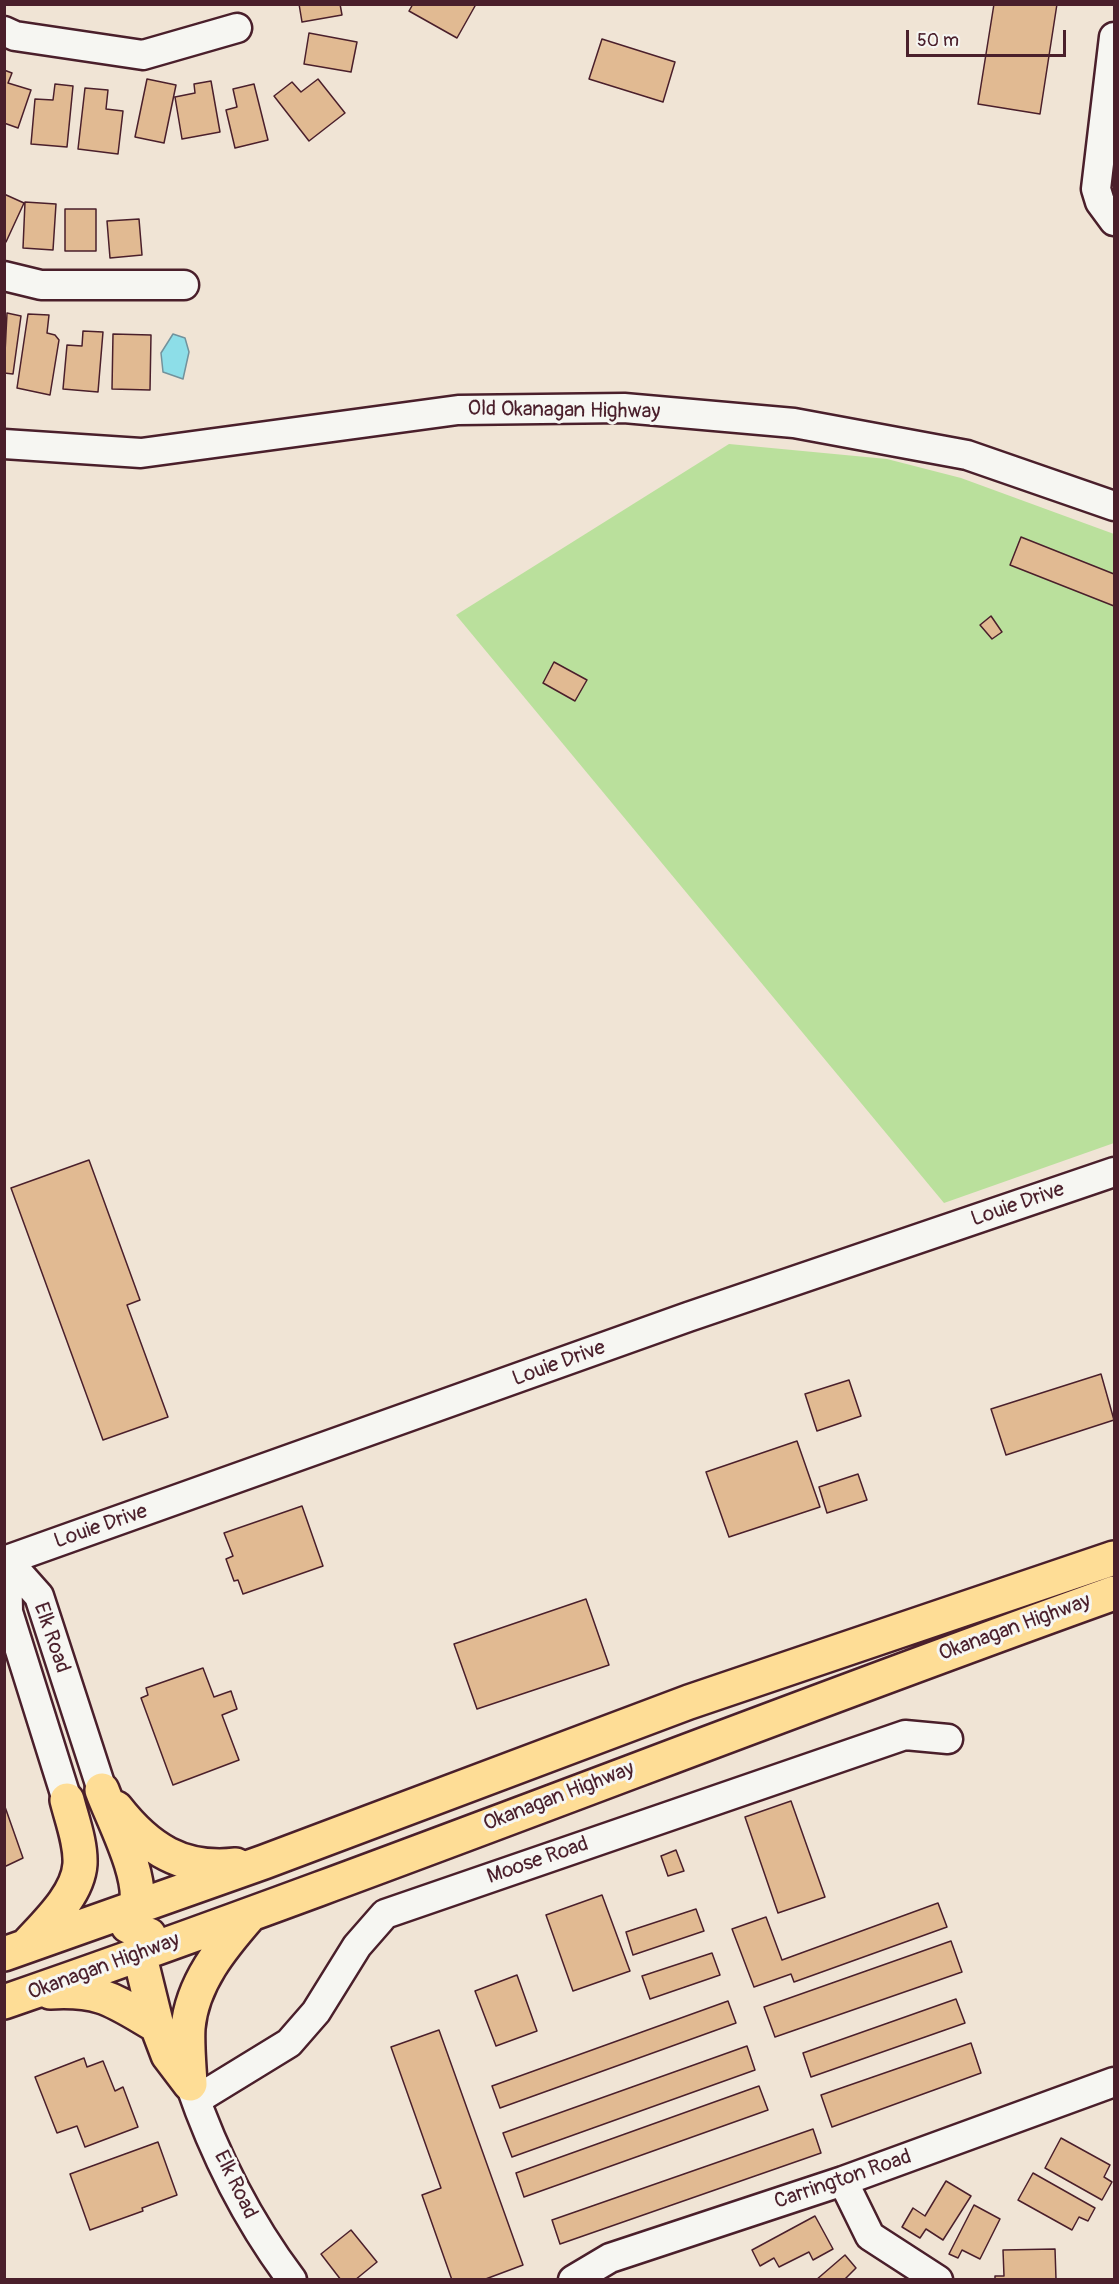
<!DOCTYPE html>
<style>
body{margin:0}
#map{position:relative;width:1119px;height:2284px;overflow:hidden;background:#f0e4d5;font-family:Pangolin,sans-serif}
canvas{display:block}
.frame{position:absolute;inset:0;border:6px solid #4a1f2b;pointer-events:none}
.scale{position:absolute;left:906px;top:30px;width:160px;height:27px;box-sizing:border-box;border:3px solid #4a1f2b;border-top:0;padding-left:8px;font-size:18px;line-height:21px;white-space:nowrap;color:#4a1f2b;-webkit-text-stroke:4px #f6f6f2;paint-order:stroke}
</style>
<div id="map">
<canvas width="1119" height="2284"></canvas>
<div class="frame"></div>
<div class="scale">50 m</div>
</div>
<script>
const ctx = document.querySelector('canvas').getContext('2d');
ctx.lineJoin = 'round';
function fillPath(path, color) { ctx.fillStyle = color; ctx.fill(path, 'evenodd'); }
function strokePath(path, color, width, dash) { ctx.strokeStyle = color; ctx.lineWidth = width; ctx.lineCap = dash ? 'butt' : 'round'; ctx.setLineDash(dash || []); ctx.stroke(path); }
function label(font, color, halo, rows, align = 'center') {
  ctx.font = font + ' Pangolin,sans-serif'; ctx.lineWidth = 6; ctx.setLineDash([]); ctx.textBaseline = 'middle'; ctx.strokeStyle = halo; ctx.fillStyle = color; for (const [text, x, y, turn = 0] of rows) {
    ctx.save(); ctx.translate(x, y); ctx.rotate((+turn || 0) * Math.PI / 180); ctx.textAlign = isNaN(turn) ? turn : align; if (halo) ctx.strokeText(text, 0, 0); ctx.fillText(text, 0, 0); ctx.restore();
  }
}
fillPath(new Path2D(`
 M 729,444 L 887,459 L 961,478 L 1114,534 L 1114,1143 L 944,1203 L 456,615 Z`), '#bae09c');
const water = new Path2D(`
 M 173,334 L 185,338 L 189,352 L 183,379 L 163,372 L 161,353 Z`);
fillPath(water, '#8ddee8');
strokePath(water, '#72929c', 1.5);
const building = new Path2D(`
 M 299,4 L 340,4 L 342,15 L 302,22 Z
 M 413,4 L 472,4 L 475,6 L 457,38 L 409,11 Z
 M 994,4 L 1057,4 L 1040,114 L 978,104 Z
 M 309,33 L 357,42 L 351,72 L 304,64 Z
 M 602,39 L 675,62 L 663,102 L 589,79 Z
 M 4,70 L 12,73 L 8,83 L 31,90 L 18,128 L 4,123 Z
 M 147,79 L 176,85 L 164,143 L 135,137 Z
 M 318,79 L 345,113 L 309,141 L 274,96 L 292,82 L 301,92 Z
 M 211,81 L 220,132 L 182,139 L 175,97 L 195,93 L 194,84 Z
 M 55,84 L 73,86 L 67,147 L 31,144 L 35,99 L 53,100 Z
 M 254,84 L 268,140 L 235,148 L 226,110 L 237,107 L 233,89 Z
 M 85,88 L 108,90 L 106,109 L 123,111 L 118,154 L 78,149 Z
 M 4,194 L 24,203 L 6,242 L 4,241 Z
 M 25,202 L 56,204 L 53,250 L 23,248 Z
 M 65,209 L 96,209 L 96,251 L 65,251 Z
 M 139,219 L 142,255 L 110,258 L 107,221 Z
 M 7,313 L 21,316 L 13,374 L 4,373 Z
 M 28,314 L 49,315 L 47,333 L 55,335 L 59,340 L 50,395 L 17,388 Z
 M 83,331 L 103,332 L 98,392 L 63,389 L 67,345 L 82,346 Z
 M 113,334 L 151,335 L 150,390 L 112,389 Z
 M 1021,537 L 1114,574 L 1114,606 L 1010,565 Z
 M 991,616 L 1002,632 L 992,639 L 980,625 Z
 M 554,662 L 587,680 L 575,701 L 543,683 Z
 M 89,1160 L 140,1300 L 127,1305 L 168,1417 L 103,1440 L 11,1188 Z
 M 1101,1374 L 1114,1420 L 1006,1455 L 991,1409 Z
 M 849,1380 L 861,1416 L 817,1431 L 805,1394 Z
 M 797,1441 L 820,1507 L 729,1537 L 706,1472 Z
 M 858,1474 L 867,1500 L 827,1513 L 819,1487 Z
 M 302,1506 L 323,1566 L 243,1594 L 238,1580 L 234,1581 L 226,1559 L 233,1556 L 224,1533 Z
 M 586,1599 L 609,1665 L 477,1709 L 454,1644 Z
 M 203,1668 L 214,1697 L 231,1691 L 237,1709 L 222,1715 L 239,1760 L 173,1785 L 141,1698 L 148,1695 L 146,1688 Z
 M 791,1801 L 825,1897 L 778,1913 L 745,1817 Z
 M 4,1804 L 23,1858 L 4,1867 Z
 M 676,1850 L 684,1871 L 668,1876 L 661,1856 Z
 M 602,1895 L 630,1971 L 573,1991 L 546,1915 Z
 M 938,1903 L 947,1927 L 794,1982 L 791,1974 L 754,1987 L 732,1929 L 766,1917 L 782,1960 Z
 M 696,1909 L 704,1931 L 633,1955 L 626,1932 Z
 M 951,1941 L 962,1972 L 775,2037 L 764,2007 Z
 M 712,1953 L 720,1975 L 650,1999 L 642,1976 Z
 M 517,1975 L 537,2031 L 496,2046 L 475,1991 Z
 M 956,1999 L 965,2023 L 811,2077 L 803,2053 Z
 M 728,2001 L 736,2023 L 500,2108 L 492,2086 Z
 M 439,2030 L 523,2265 L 483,2280 L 452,2280 L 422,2195 L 441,2188 L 391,2047 Z
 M 971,2043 L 981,2073 L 832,2127 L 821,2095 Z
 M 747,2046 L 755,2070 L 512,2157 L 503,2133 Z
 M 84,2058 L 87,2067 L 103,2061 L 115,2091 L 123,2087 L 138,2127 L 85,2147 L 77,2126 L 57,2133 L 35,2077 Z
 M 759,2086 L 768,2110 L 524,2197 L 516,2173 Z
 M 813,2129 L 821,2153 L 560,2244 L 552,2220 Z
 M 1061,2138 L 1110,2165 L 1104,2177 L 1112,2182 L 1102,2200 L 1045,2168 Z
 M 158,2142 L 177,2195 L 142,2208 L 143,2211 L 90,2230 L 70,2174 Z
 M 1033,2173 L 1095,2208 L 1088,2221 L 1079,2217 L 1072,2230 L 1018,2200 Z
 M 946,2181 L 971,2196 L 943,2240 L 926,2229 L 920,2238 L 902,2227 L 913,2208 L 925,2216 Z
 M 974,2205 L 1000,2219 L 980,2259 L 962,2250 L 958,2258 L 949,2254 Z
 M 815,2216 L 833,2249 L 813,2260 L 809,2252 L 779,2267 L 774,2258 L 760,2266 L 752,2250 Z
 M 351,2230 L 377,2262 L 355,2280 L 341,2280 L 321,2254 Z
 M 1055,2249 L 1056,2279 L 995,2280 L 995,2276 L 1004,2276 L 1003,2250 Z
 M 845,2255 L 856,2268 L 844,2280 L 816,2280 Z`);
fillPath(building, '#e1ba92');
strokePath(building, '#4a1f2b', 1.5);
const minor = new Path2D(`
 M 4,31 L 15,36 L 143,55 L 237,28
 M 1114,37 L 1096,189 L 1100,202 L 1114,221
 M 4,276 L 41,285 L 184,285
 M 4,444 L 141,453 L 458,410 L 624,408 L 794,423 L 967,455 L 1114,506
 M 7,1560 L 39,1596 L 102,1790
 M 7,1560 L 8,1612 L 67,1800
 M 4,1561 L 688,1317 L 1114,1172
 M 190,2084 C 214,2154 247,2220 292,2280
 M 196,2100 L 289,2043 L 316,2012 L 357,1946 L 385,1914 L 905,1735 L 948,1739
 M 843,2181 L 870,2236 L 938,2280
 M 573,2280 L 610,2258 L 843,2181 L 1114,2082`);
const highway = new Path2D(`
 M 102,1790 C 113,1820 144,1877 136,1908 C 134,1914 130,1920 128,1926
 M 116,1808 C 148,1849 182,1871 236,1865
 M 149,1935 L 139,1953 L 157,2026 L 168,2055 L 190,2084
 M 27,1945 C 46,1924 78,1895 80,1864 C 81,1843 72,1820 67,1800
 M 4,1954 L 264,1862 L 689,1702 L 1114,1558
 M 50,1992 C 102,1989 114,2001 157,2026
 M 4,2002 C 377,1873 743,1726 1114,1593
 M 190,2084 C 189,2065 187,2046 188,2028 C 192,1983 222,1947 250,1915`);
strokePath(minor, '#4a1f2b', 33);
strokePath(highway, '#4a1f2b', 38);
strokePath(minor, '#f6f6f2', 28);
strokePath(highway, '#fedd96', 33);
label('21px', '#4a1f2b', '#f6f6f2', [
 ["Old Okanagan Highway",564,411,1],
 ["Louie Drive",1018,1205,-19],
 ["Louie Drive",559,1364,-20],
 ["Louie Drive",101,1527,-19],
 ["Okanagan Highway",1015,1628,-20],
 ["Elk Road",51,1638,71],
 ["Okanagan Highway",559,1797,-21],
 ["Moose Road",538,1861,-19],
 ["Okanagan Highway",104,1967,-20],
 ["Carrington Road",843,2180,-19],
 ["Elk Road",235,2185,64]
]);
</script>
